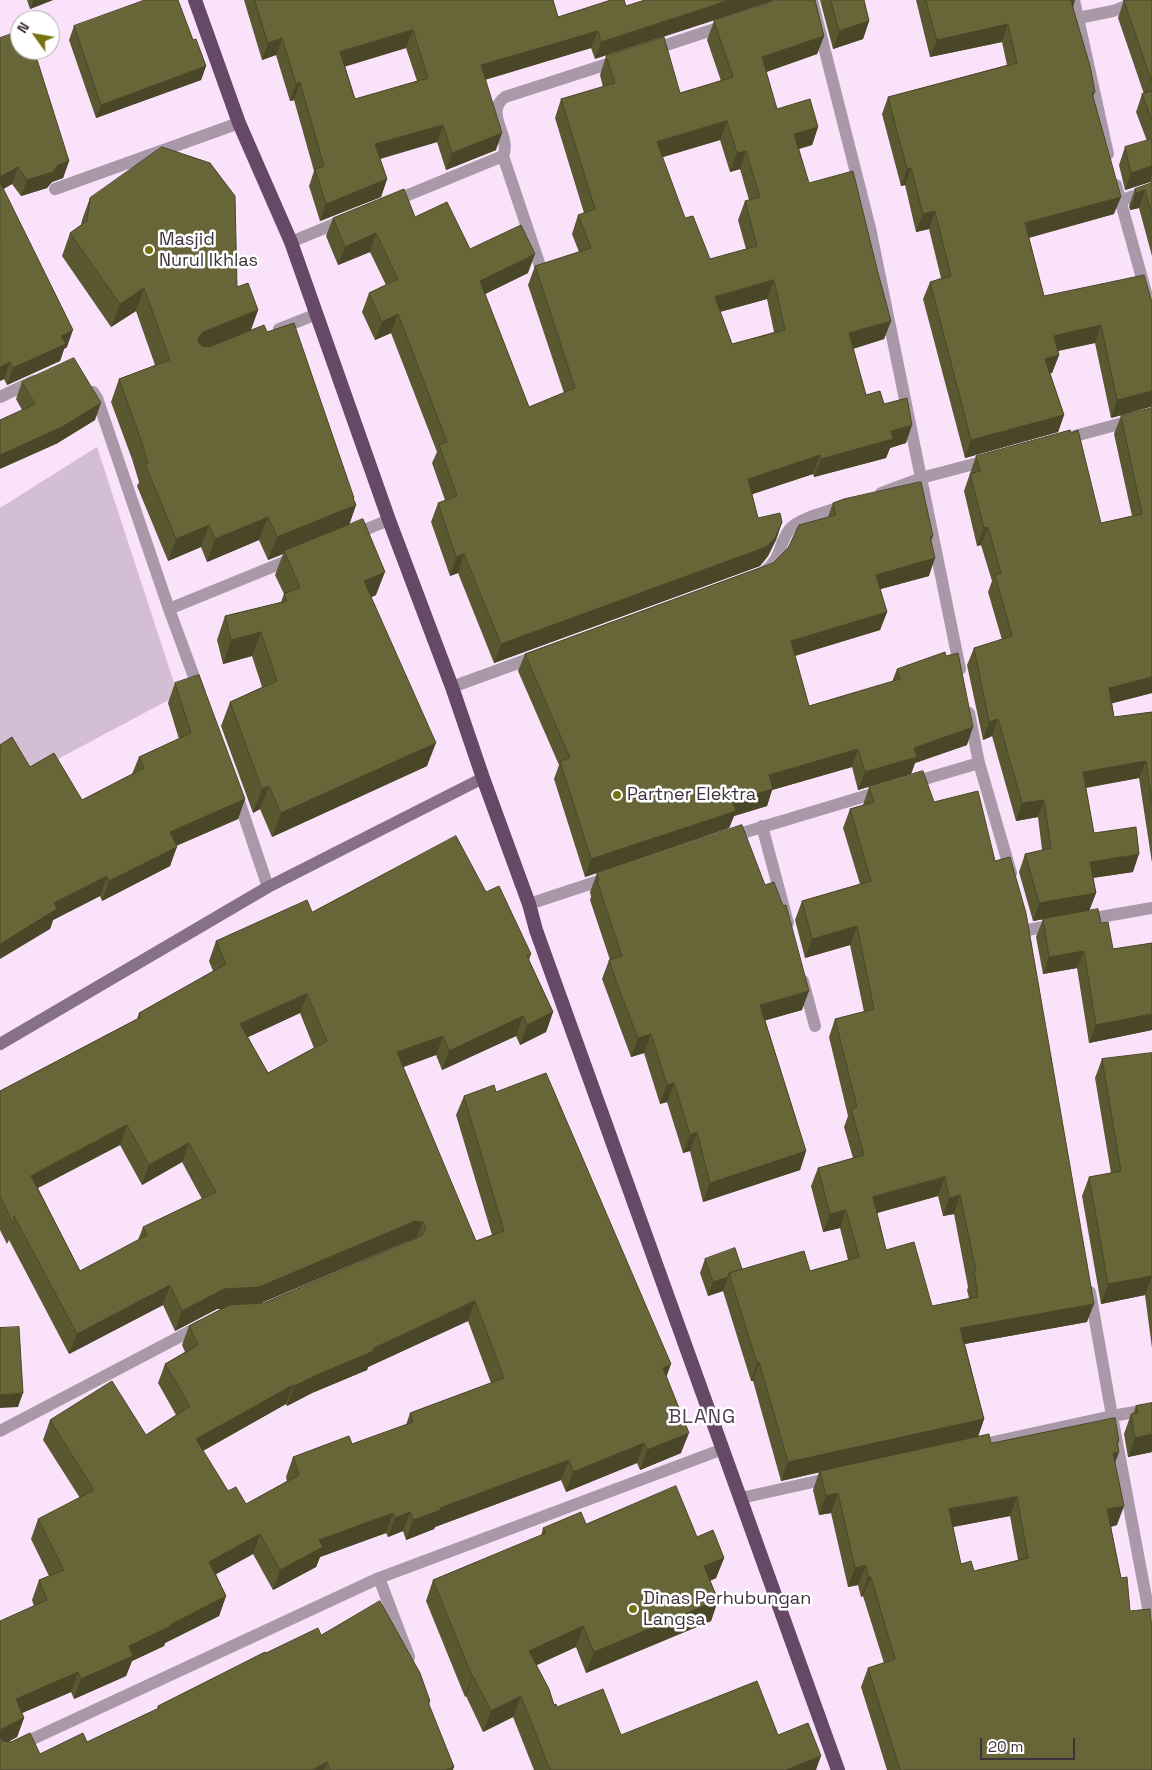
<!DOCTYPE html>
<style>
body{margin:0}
#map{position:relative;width:1152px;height:1770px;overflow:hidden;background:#fae2fa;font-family:"Space Grotesk",sans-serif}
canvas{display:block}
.north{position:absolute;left:10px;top:10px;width:50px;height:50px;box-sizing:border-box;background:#fff;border:1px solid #b1adb1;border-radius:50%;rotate:302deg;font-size:14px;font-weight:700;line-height:20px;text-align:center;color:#3c333c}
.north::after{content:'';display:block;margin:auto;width:18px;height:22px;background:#777112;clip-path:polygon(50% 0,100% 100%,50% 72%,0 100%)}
.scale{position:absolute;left:980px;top:1738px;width:95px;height:22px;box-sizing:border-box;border:2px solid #3c333c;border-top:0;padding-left:6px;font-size:15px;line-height:18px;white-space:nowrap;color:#3c333c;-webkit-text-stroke:4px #fff;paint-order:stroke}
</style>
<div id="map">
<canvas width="1152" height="1770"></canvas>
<div class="north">N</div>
<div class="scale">20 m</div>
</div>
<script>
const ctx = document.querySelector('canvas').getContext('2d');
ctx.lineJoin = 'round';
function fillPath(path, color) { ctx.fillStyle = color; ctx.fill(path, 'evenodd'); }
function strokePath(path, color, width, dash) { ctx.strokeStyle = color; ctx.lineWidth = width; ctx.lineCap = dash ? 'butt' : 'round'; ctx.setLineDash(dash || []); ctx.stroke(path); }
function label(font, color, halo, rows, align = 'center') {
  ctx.font = font + ' "Space Grotesk",sans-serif'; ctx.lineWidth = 5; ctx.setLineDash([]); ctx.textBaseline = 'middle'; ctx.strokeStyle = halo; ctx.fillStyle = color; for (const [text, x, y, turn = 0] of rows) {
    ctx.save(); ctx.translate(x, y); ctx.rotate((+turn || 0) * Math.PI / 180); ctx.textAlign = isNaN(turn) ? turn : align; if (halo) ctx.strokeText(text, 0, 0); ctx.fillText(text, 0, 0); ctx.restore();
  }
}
fillPath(new Path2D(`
 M 97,447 L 178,695 L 24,777 L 0,752 L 0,508 Z`), '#d4bed4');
strokePath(new Path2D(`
 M 812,0 L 870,228 L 960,669
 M 1074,0 L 1108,154
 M 1078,18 L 1113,11 L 1142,0
 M 651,50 L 727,25
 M 503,156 L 540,266
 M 1116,185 L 1152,314
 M 55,189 L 239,123
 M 1119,201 L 1152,190
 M 391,202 L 503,156 C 512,136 483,113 505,97 L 620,60
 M 291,242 L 344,220
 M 279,329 L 317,314
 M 93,392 L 97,398 L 169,609 L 200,693
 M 0,397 L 34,381
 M 1064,439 L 1152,415
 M 881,493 L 921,478 L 989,460
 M 352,535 L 389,520
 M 764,572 C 782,559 778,544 790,529 C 799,518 830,511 844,506
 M 169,609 L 294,558
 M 452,687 L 537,656
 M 969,713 L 979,763 L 1011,873
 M 911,783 L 979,763
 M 236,792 L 268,887
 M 762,826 L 788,923
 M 729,837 L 882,791
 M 529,904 L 608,878
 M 1083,920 L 1152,908
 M 1027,930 L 1056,925
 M 803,981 L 815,1026
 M 1090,1292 L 1112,1416 L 1152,1629
 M 0,1431 L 202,1325
 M 975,1446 L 1112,1416 L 1152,1409
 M 741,1498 L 831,1478
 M 379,1578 L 409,1657
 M 0,1754 L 379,1578 L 723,1449`), '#a898a8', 12);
strokePath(new Path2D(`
 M 0,1044 L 268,887 L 483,778`), '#877188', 12);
strokePath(new Path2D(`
 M 195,0 L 239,123 L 291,242 L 389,520 L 452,687 L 483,778 L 529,904 L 536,930 L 838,1770`), '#664967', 14);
fillPath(new Path2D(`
 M 27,0 L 53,0 L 30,9 Z
 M 244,0 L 553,0 L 558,17 L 624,0 L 595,59 L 591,48 L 486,79 L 496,150 L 446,170 L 437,142 L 380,159 L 387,179 L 381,197 L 320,221 L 309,186 L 314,171 L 294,100 L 290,101 L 276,55 L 262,60 ZM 406,48 L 417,81 L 355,99 L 345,66 Z
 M 820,0 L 864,0 L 869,21 L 863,39 L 833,49 Z
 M 916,0 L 1075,0 L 1073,8 L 1095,92 L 1093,97 L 1114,214 L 1029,238 L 1044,296 L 1151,299 L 1152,301 L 1152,408 L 1150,407 L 1111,418 L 1095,343 L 1058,351 L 1059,355 L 1052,373 L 1050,373 L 1064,415 L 1058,432 L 965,458 L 923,299 L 930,282 L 941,278 L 929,229 L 916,232 L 905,185 L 901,186 L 882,114 L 888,97 L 1007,65 L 1002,42 L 930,57 Z
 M 1124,0 L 1152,0 L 1152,183 L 1150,182 L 1125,190 L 1119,165 L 1125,147 L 1147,141 L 1136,112 L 1142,94 L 1144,94 L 1118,18 Z
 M 714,21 L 824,36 L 817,54 L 766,72 L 777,109 L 818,127 L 812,145 L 799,149 L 809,183 L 878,273 L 891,321 L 884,339 L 853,349 L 866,395 L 884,404 L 906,443 L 890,448 L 886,458 L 814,477 L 813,474 L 752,494 L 758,518 L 782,522 L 776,540 L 768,556 L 760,566 L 494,663 L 458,573 L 450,576 L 431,522 L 438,503 L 445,500 L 432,463 L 437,452 L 391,333 L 375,340 L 362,312 L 369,293 L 386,285 L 370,252 L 338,265 L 326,236 L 333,218 L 415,217 L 470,249 L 528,273 L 485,294 L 529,407 L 564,393 L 528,285 L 535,266 L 579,252 L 572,234 L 578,215 L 584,213 L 555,118 L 561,99 L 603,87 L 600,75 L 606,56 L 680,93 L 721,81 L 707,40 ZM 720,140 L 730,172 L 740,169 L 749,200 L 745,201 L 738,220 L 746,249 L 710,259 L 685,218 L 662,157 ZM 767,299 L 774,332 L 732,344 L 720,312 Z
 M 74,26 L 193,40 L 206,66 L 201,80 L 96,118 L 69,40 Z
 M 0,38 L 69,161 L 63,178 L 52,182 L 47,188 L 21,196 L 12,184 L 3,189 L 67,347 L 64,349 L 60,361 L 7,385 L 4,379 L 0,381 Z
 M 1152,183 L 1152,256 L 1139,208 L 1130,210 L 1129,206 L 1135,189 Z
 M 90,198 L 237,287 L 258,310 L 251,330 L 267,332 L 356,505 L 349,525 L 376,595 L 371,597 L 427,766 L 272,837 L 260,809 L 253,813 L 221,726 L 230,702 L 262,687 L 252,656 L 223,664 L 217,640 L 225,616 L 281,602 L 284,594 L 275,575 L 283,554 L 268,560 L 259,540 L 207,562 L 201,547 L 168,561 L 137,486 L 139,482 L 132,459 L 111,402 L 119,379 L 155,365 L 136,311 L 111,327 L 62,256 L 70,233 L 81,225 L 82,220 Z
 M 22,382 L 95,420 L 56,444 L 22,410 L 16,399 Z
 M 1152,408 L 1152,693 L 1112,703 L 1114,717 L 1152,712 L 1152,863 L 1139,778 L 1086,788 L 1094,833 L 1133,872 L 1093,878 L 1096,893 L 1089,911 L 1033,921 L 1019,872 L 1025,854 L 1042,850 L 1038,817 L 1016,821 L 992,736 L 983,740 L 967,665 L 974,648 L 1002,640 L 988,592 L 992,581 L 981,545 L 977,546 L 964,491 L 976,456 L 1101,523 L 1132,516 L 1114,434 L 1121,416 Z
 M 833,503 L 933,536 L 931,542 L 929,576 L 880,589 L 887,612 L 880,630 L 795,656 L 809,706 L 892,682 L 897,669 L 967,745 L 915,763 L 911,774 L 858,790 L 852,767 L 772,790 L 767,806 L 734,816 L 729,828 L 585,877 L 554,779 L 559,765 L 518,671 L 525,654 L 773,563 L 828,517 Z
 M 175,683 L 245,799 L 238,819 L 176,846 L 170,866 L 102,901 L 100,896 L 53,920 L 50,929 L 30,767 L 82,800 L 132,774 L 139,757 L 179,739 L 168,703 Z
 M 869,787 L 1087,1322 L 965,1344 L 984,1419 L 978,1436 L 991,1443 L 1118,1445 L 1119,1452 L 1115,1462 L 1117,1525 L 1111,1527 L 1121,1578 L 1130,1611 L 1152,1770 L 887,1770 L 861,1687 L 868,1668 L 884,1663 L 863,1596 L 861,1597 L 858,1585 L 848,1587 L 831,1513 L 819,1515 L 813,1490 L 819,1472 L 781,1481 L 753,1381 L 751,1381 L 723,1291 L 708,1296 L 700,1273 L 705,1259 L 742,1269 L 810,1271 L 848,1260 L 840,1228 L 823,1232 L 811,1186 L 818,1168 L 853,1158 L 844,1127 L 848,1116 L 829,1037 L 835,1019 L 864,1012 L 850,945 L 805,958 L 795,920 L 802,901 L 860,884 L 843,828 L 850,809 L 863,805 ZM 938,1196 L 943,1216 L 954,1214 L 968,1287 L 967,1290 L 969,1298 L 932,1306 L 886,1250 L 877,1213 ZM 1010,1516 L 1018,1560 L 974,1571 L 961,1564 L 953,1527 Z
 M 597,873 L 802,1010 L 765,1020 L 806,1151 L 800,1170 L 703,1202 L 690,1151 L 683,1153 L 667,1102 L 660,1104 L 644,1053 L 631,1057 L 602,979 L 609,960 L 610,960 L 590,900 L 591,897 L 590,892 Z
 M 486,892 L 531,954 L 529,960 L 553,1012 L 546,1032 L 520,1045 L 516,1036 L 442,1070 L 436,1055 L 403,1067 L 476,1241 L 492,1235 L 456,1115 L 464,1096 L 496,1092 L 666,1377 L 681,1453 L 640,1470 L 637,1463 L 566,1492 L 561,1480 L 435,1527 L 434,1529 L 406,1540 L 403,1531 L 388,1537 L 386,1533 L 320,1557 L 316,1567 L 273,1590 L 253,1554 L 216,1574 L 226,1596 L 219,1616 L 165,1643 L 164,1646 L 132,1661 L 126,1676 L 74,1699 L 71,1692 L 22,1713 L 24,1718 L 17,1737 L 8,1742 L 40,1754 L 87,1742 L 157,1709 L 158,1706 L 266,1653 L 321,1635 L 430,1701 L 429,1705 L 454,1767 L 453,1770 L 0,1770 L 34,1606 L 32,1600 L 39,1580 L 49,1576 L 31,1539 L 38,1519 L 80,1498 L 43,1440 L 50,1420 L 146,1435 L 176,1415 L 158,1383 L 165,1364 L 185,1352 L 182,1345 L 189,1326 L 222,1309 L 217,1309 L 175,1331 L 163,1305 L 69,1354 L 9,1240 L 7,1244 L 0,1230 L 0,1091 L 137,1019 L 139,1013 L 213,971 L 209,961 L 216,941 L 312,912 ZM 300,1013 L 314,1048 L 268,1073 L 248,1037 ZM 120,1145 L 142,1185 L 182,1162 L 202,1199 L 143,1227 L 138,1240 L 80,1271 L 38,1188 ZM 408,1241 L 410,1241 L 264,1303 L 261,1303 ZM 468,1321 L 491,1383 L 410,1413 L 406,1425 L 352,1444 L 293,1457 L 286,1477 L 287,1481 L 246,1504 L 228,1491 L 203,1451 L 286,1404 L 287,1406 L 312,1393 L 367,1370 L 368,1367 Z
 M 1043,919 L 1101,923 L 1113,949 L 1152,943 L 1152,1030 L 1089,1043 L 1077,968 L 1043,974 L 1036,937 Z
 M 1152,1053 L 1152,1348 L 1145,1295 L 1101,1304 L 1082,1196 L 1089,1177 L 1111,1173 L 1095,1078 L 1102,1059 Z
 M 1152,1403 L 1152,1452 L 1128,1457 L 1124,1434 L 1131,1414 L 1133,1414 L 1136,1406 Z
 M 586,1524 L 697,1537 L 724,1558 L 716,1578 L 710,1581 L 718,1600 L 711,1621 L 586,1673 L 576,1647 L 536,1665 L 554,1705 L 557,1707 L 621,1735 L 778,1735 L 816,1770 L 534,1770 L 513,1717 L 483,1732 L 466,1696 L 465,1697 L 426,1601 L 433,1580 L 541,1536 L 543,1528 Z`), '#595831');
fillPath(new Path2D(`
 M 34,0 L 53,0 L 30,9 Z
 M 729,0 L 777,0 L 595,59 L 601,42 Z
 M 1075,0 L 1069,17 L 1071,1 Z
 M 869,21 L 863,39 L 833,49 L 839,31 Z
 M 1008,24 L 1002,42 L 930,57 L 937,40 Z
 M 413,30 L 406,48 L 334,70 L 340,52 Z
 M 598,31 L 591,48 L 475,83 L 481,65 Z
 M 824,36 L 817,54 L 755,76 L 762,57 Z
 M 282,38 L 276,55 L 262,60 L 268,43 Z
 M 206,66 L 201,80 L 96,118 L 101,105 Z
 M 300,82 L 294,100 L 290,101 L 296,84 Z
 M 727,121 L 720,140 L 650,161 L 657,142 Z
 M 443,125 L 437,142 L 369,162 L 375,144 Z
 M 818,127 L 812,145 L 787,152 L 794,134 Z
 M 502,133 L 496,150 L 446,170 L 452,153 Z
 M 746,151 L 740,169 L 730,172 L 737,153 Z
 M 69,161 L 63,178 L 52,182 L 47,188 L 21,196 L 27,180 L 58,165 Z
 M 1152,166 L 1152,176 L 1150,182 L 1125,190 L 1131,173 Z
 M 18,167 L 12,184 L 0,191 L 0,177 Z
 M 911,168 L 905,185 L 901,186 L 907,169 Z
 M 387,179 L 381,197 L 320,221 L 326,204 Z
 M 1145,190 L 1139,208 L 1130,210 L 1136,193 Z
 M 1121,197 L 1114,214 L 1019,240 L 1025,223 Z
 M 935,211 L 929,229 L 916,232 L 923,214 Z
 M 376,233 L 370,252 L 338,265 L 345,247 Z
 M 535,254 L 528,273 L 473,300 L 480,281 Z
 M 774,280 L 767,299 L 708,315 L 715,297 Z
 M 144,288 L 136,311 L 111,327 L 120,304 Z
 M 258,310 L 250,332 L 195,355 L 198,338 L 203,332 Z
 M 398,314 L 391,333 L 375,340 L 382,322 Z
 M 891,321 L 884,339 L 842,352 L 849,333 Z
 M 1101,325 L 1095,343 L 1047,353 L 1054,336 Z
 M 73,330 L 67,347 L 64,349 L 60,361 L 7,385 L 13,368 L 61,336 Z
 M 1059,355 L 1052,373 L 1038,377 L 1045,359 Z
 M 10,362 L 4,379 L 0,381 L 0,367 Z
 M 1152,391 L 1152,403 L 1150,407 L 1111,418 L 1117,400 Z
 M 101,403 L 95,420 L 56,444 L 0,469 L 0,455 Z
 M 1064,415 L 1058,432 L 965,458 L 971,440 Z
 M 912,425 L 906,443 L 890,448 L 886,458 L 814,477 L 821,459 L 891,431 Z
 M 820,455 L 813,474 L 741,498 L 748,479 Z
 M 354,498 L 350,508 L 356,505 L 348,528 L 284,551 L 283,554 L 268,560 L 277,537 Z
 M 268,517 L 259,540 L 207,562 L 215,539 Z
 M 782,522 L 776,540 L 768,556 L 760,566 L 494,663 L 501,644 Z
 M 209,525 L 201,547 L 168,561 L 176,539 Z
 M 988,527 L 981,545 L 977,546 L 984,528 Z
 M 464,554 L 458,573 L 450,576 L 456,557 Z
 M 935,558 L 929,576 L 870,592 L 876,575 Z
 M 385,572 L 376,595 L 355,605 L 364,581 Z
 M 887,612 L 880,630 L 784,659 L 791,641 Z
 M 261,632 L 252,656 L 223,664 L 231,640 Z
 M 1152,677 L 1152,693 L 1102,706 L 1109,688 Z
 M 998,719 L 992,736 L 983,740 L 989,722 Z
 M 973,727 L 967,745 L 915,763 L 911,774 L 858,790 L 865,772 L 914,748 Z
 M 436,743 L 427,766 L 272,837 L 281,813 Z
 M 858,749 L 852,767 L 772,790 L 767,806 L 734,816 L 729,828 L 585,877 L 591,859 L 732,801 L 769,775 Z
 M 1146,761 L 1139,778 L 1077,789 L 1083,772 Z
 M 269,786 L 260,809 L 253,813 L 262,789 Z
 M 245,799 L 238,819 L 162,852 L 170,832 Z
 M 1044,800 L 1038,817 L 1016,821 L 1022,803 Z
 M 177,847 L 170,866 L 102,901 L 109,881 Z
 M 1139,854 L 1133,872 L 1084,879 L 1090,862 Z
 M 107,876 L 100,896 L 53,920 L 50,929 L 0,959 L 0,944 L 54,903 Z
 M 1096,893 L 1089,911 L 1033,921 L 1039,903 Z
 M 857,926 L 850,945 L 805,958 L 812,939 Z
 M 1084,951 L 1077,968 L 1043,974 L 1049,957 Z
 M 809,991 L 802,1010 L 753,1024 L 760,1005 Z
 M 307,994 L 300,1013 L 233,1044 L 240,1024 Z
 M 553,1012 L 546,1032 L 520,1045 L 527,1025 Z
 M 1152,1014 L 1152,1030 L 1089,1043 L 1096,1025 Z
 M 523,1016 L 516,1036 L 442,1070 L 449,1051 Z
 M 651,1034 L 644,1053 L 631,1057 L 638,1038 Z
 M 443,1036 L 436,1055 L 390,1072 L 397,1052 Z
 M 674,1083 L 667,1102 L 660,1104 L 667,1085 Z
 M 127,1125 L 120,1145 L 24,1195 L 31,1176 Z
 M 697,1132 L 690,1151 L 683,1153 L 690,1135 Z
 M 189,1143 L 182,1162 L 142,1185 L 149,1165 Z
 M 806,1151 L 800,1170 L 703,1202 L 710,1183 Z
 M 945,1177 L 938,1196 L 866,1216 L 873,1197 Z
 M 960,1195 L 954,1214 L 943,1216 L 949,1198 Z
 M 846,1210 L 840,1228 L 823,1232 L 830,1214 Z
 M 415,1221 L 423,1222 L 415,1241 L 408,1241 L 252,1307 L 217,1309 L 175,1331 L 182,1311 L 224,1289 Z
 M 1152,1276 L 1145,1295 L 1101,1304 L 1108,1284 Z
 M 728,1277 L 723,1291 L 708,1296 L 713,1282 Z
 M 170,1285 L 163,1305 L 69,1354 L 77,1334 Z
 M 475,1301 L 468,1321 L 368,1367 L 367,1370 L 312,1393 L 287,1406 L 294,1386 L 319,1374 Z
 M 1094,1304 L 1087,1322 L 953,1346 L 960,1328 Z
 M 759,1362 L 753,1381 L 751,1381 L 757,1363 Z
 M 671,1364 L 664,1384 L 663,1368 Z
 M 293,1385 L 286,1404 L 188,1459 L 196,1439 Z
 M 23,1393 L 18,1407 L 0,1408 L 0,1395 Z
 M 984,1419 L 978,1437 L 781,1481 L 788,1462 Z
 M 689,1433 L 681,1453 L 640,1470 L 647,1450 Z
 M 1152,1434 L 1152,1452 L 1128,1457 L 1135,1438 Z
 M 1119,1441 L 1115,1452 L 1119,1452 L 1112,1471 L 1106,1472 L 1117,1442 Z
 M 644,1443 L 637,1463 L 566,1492 L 573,1472 Z
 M 569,1460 L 561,1480 L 435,1527 L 434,1529 L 406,1540 L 413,1520 L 440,1508 Z
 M 838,1493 L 831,1513 L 819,1515 L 826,1496 Z
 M 1017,1497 L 1010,1516 L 942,1529 L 949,1509 Z
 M 1124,1506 L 1117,1525 L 1100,1529 L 1107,1509 Z
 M 410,1512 L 403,1531 L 388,1537 L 395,1518 Z
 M 393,1513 L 386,1533 L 320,1557 L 316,1567 L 273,1590 L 280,1570 L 319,1540 Z
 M 260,1534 L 253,1554 L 202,1582 L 209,1562 Z
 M 724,1558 L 716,1578 L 696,1586 L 704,1566 Z
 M 866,1565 L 858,1585 L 848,1587 L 855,1568 Z
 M 868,1577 L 871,1577 L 863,1596 L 861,1597 Z
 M 226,1596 L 219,1616 L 165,1643 L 164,1646 L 132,1661 L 126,1676 L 74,1699 L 81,1679 L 129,1646 Z
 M 718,1600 L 711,1621 L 586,1673 L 594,1652 Z
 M 583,1626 L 576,1647 L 522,1672 L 529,1651 Z
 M 78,1672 L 71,1692 L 8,1719 L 16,1699 Z
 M 472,1676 L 473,1676 L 466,1696 L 465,1697 Z
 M 521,1696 L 513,1717 L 483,1732 L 491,1711 Z
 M 24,1718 L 17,1737 L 0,1746 L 0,1732 L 1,1729 Z
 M 821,1756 L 816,1770 L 786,1770 Z
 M 327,1762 L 324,1770 L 312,1770 Z`), '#494728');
const building = new Path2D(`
 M 145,0 L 178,0 L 193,40 L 196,39 L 206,66 L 101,105 L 74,26 Z
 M 255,0 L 553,0 L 558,17 L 611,0 L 624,0 L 626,6 L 645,0 L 729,0 L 601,42 L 598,31 L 481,65 L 502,133 L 452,153 L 443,125 L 375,144 L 387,179 L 326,204 L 315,169 L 324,166 L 300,82 L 296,84 L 282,38 L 268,43 ZM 413,30 L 428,78 L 355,99 L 340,52 Z
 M 779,0 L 815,0 L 824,36 L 762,57 L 777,109 L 810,99 L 818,127 L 794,134 L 809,183 L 853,171 L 878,273 L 891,321 L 849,333 L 866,395 L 880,391 L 884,404 L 907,398 L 912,425 L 891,431 L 893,439 L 821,459 L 820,455 L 748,479 L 758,518 L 780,513 L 782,522 L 775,538 L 766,547 L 501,644 L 464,554 L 456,557 L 438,503 L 457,496 L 439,445 L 447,442 L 398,314 L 382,322 L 369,293 L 398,279 L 376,233 L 345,247 L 333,218 L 404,189 L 415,217 L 447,202 L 470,249 L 521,225 L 535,254 L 480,281 L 529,407 L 575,388 L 535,266 L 591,248 L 578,215 L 595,209 L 561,99 L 615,83 L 606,56 L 664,37 L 680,93 L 733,77 L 714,21 ZM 727,121 L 737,153 L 746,151 L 760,197 L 745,201 L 757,246 L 710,259 L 693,216 L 685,218 L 657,142 ZM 774,280 L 785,330 L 732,344 L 715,297 Z
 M 831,0 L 864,0 L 869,21 L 839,31 Z
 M 926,0 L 1074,0 L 1071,1 L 1090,66 L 1095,92 L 1092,93 L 1121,197 L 1025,223 L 1044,296 L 1144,275 L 1151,299 L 1152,301 L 1152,391 L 1117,400 L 1101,325 L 1054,336 L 1059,355 L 1045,359 L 1064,415 L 971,440 L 930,282 L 951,276 L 935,211 L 923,214 L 911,168 L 907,169 L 888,97 L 1017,63 L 1008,24 L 937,40 Z
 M 1124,0 L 1152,0 L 1152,82 Z
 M 20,31 L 20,50 L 34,50 L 69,161 L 58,165 L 53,172 L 27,180 L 18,167 L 0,177 L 0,38 Z
 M 1152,91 L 1152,120 L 1142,94 Z
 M 1152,139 L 1152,166 L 1131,173 L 1125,147 Z
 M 162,147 L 210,163 L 235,196 L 237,287 L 248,283 L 258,310 L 203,332 L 198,338 L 199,343 L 202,346 L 209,347 L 264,325 L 267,332 L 294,323 L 354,498 L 353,498 L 356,505 L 277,537 L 268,517 L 215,539 L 209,525 L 176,539 L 145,464 L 148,463 L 140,437 L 119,379 L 170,360 L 144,288 L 120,304 L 70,233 L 87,221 L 90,198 Z
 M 0,182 L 73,330 L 61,336 L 66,344 L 13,368 L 10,362 L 0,367 Z
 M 1152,183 L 1152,215 L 1145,190 L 1136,193 L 1135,189 Z
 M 74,358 L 101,403 L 62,427 L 0,455 L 0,420 L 35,404 L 22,382 Z
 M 1152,408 L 1152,677 L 1109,688 L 1114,717 L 1152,712 L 1152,803 L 1146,761 L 1083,772 L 1094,833 L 1136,827 L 1139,854 L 1090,862 L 1096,893 L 1039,903 L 1025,854 L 1051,848 L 1044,800 L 1022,803 L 998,719 L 989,722 L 974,648 L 1012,636 L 995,575 L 1001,573 L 988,527 L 984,528 L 970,474 L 980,471 L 976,456 L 1070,430 L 1071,433 L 1078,430 L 1101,523 L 1142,514 L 1121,416 Z
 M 921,482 L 933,536 L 930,537 L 935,558 L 876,575 L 887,612 L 791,641 L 809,706 L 900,679 L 897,669 L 945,652 L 946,656 L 958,653 L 973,727 L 914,748 L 917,757 L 865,772 L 858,749 L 769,775 L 773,789 L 732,801 L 736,811 L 591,859 L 560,761 L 570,758 L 525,654 L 773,563 L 788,548 L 799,525 L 836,515 L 833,503 L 844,499 Z
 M 363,519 L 385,572 L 364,581 L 436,743 L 281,813 L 269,786 L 262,789 L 230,702 L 277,681 L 261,632 L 231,640 L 225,616 L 287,601 L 284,594 L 300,587 L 284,551 Z
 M 199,675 L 245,799 L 170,832 L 177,847 L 109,881 L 107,876 L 54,903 L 57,909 L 0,944 L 0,745 L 12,737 L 30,767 L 54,753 L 82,800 L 144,768 L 139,757 L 191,733 L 175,683 Z
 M 923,771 L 934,802 L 978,791 L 995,861 L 1010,857 L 1026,913 L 1094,1304 L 960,1328 L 984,1419 L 788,1462 L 759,1362 L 757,1363 L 729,1273 L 804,1251 L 810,1271 L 859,1257 L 846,1210 L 830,1214 L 818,1168 L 864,1155 L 851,1109 L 857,1107 L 835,1019 L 874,1009 L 857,926 L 812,939 L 802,901 L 871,881 L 850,809 L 874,802 L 869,787 ZM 945,1177 L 949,1198 L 960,1195 L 976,1271 L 974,1271 L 978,1297 L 932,1306 L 914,1242 L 886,1250 L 873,1197 Z
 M 742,825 L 765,885 L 774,882 L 783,906 L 786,905 L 809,991 L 760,1005 L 806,1151 L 710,1183 L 697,1132 L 690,1135 L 674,1083 L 667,1085 L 651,1034 L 638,1038 L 620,992 L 609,960 L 622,956 L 597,881 L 599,880 L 597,873 Z
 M 456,836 L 486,892 L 499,886 L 531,954 L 527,956 L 553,1012 L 527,1025 L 523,1016 L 449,1051 L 443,1036 L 397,1052 L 476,1241 L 504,1231 L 464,1096 L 494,1085 L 496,1092 L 546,1073 L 671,1364 L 663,1368 L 689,1433 L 647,1450 L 644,1443 L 573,1472 L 569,1460 L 440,1508 L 441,1510 L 413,1520 L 410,1512 L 395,1518 L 393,1513 L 319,1540 L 323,1547 L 280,1570 L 260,1534 L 209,1562 L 226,1596 L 170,1625 L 171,1626 L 129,1646 L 133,1656 L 81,1679 L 78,1672 L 16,1699 L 24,1718 L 1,1729 L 0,1732 L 0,1621 L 47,1600 L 39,1580 L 64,1570 L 38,1519 L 94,1490 L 50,1420 L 112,1381 L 146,1435 L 190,1406 L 165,1364 L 198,1345 L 189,1326 L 229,1305 L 264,1303 L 421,1236 L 426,1229 L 423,1222 L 415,1221 L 259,1287 L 224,1289 L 182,1311 L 170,1285 L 77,1334 L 14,1216 L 14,1225 L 0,1197 L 0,1091 L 141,1017 L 139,1013 L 226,964 L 216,941 L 307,900 L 312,912 ZM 307,994 L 327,1041 L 268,1073 L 240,1024 ZM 127,1125 L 149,1165 L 189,1143 L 216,1192 L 143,1227 L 147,1235 L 80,1271 L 31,1176 ZM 475,1301 L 504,1378 L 410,1413 L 413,1422 L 352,1444 L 349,1436 L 293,1457 L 299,1475 L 246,1504 L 236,1487 L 228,1491 L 196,1439 L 293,1385 L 294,1386 L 319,1374 L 374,1351 L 373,1349 Z
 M 1098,909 L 1101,923 L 1108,922 L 1113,949 L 1152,943 L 1152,1014 L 1096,1025 L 1084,951 L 1049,957 L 1043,919 Z
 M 1152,1053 L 1152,1278 L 1152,1276 L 1108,1284 L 1089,1177 L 1121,1171 L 1102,1059 Z
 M 735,1248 L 742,1269 L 729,1273 L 728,1277 L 713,1282 L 705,1259 Z
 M 19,1327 L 23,1393 L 0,1395 L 0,1328 Z
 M 1152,1403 L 1152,1434 L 1135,1438 L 1131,1414 L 1138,1413 L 1136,1406 Z
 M 1115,1418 L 1119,1441 L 1117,1442 L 1119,1452 L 1113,1453 L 1124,1506 L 1107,1509 L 1121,1578 L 1127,1577 L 1130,1611 L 1150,1609 L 1151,1622 L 1152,1622 L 1152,1770 L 900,1770 L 868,1668 L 895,1659 L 871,1577 L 868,1577 L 866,1565 L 855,1568 L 838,1493 L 826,1496 L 820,1471 L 989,1434 L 991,1443 ZM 1017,1497 L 1028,1558 L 974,1571 L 971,1561 L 961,1564 L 949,1509 Z
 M 676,1486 L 697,1537 L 713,1530 L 724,1558 L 704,1566 L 718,1600 L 594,1652 L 583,1626 L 529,1651 L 549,1689 L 554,1705 L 556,1704 L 557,1707 L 603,1689 L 621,1735 L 757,1681 L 778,1735 L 808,1723 L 821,1756 L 786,1770 L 550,1770 L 521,1696 L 491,1711 L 473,1676 L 472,1676 L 433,1580 L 546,1533 L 543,1528 L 581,1512 L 586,1524 Z
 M 380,1601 L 420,1673 L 430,1701 L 428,1702 L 454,1767 L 446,1770 L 330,1770 L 327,1762 L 312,1770 L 0,1770 L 0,1736 L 3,1741 L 11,1742 L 30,1733 L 40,1754 L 83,1733 L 87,1742 L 159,1708 L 158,1706 L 265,1652 L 266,1653 L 318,1628 L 321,1635 Z`);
fillPath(building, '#686639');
strokePath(building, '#494728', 1);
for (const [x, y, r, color] of [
 [149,250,5,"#777112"],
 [617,795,5,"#777112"],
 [633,1609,5,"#777112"]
]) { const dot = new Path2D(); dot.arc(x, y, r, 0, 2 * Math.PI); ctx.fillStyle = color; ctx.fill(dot); strokePath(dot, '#fff', 2); }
label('18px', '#3c333c', '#fff', [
 ["Masjid",159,240],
 ["Nurul Ikhlas",159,261],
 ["Partner Elektra",627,795],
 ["Dinas Perhubungan",643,1599],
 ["Langsa",643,1620]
], 'left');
ctx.letterSpacing = '1px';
label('20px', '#513e52', '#fff', [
 ["BLANG",702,1418]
]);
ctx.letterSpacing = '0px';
</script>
